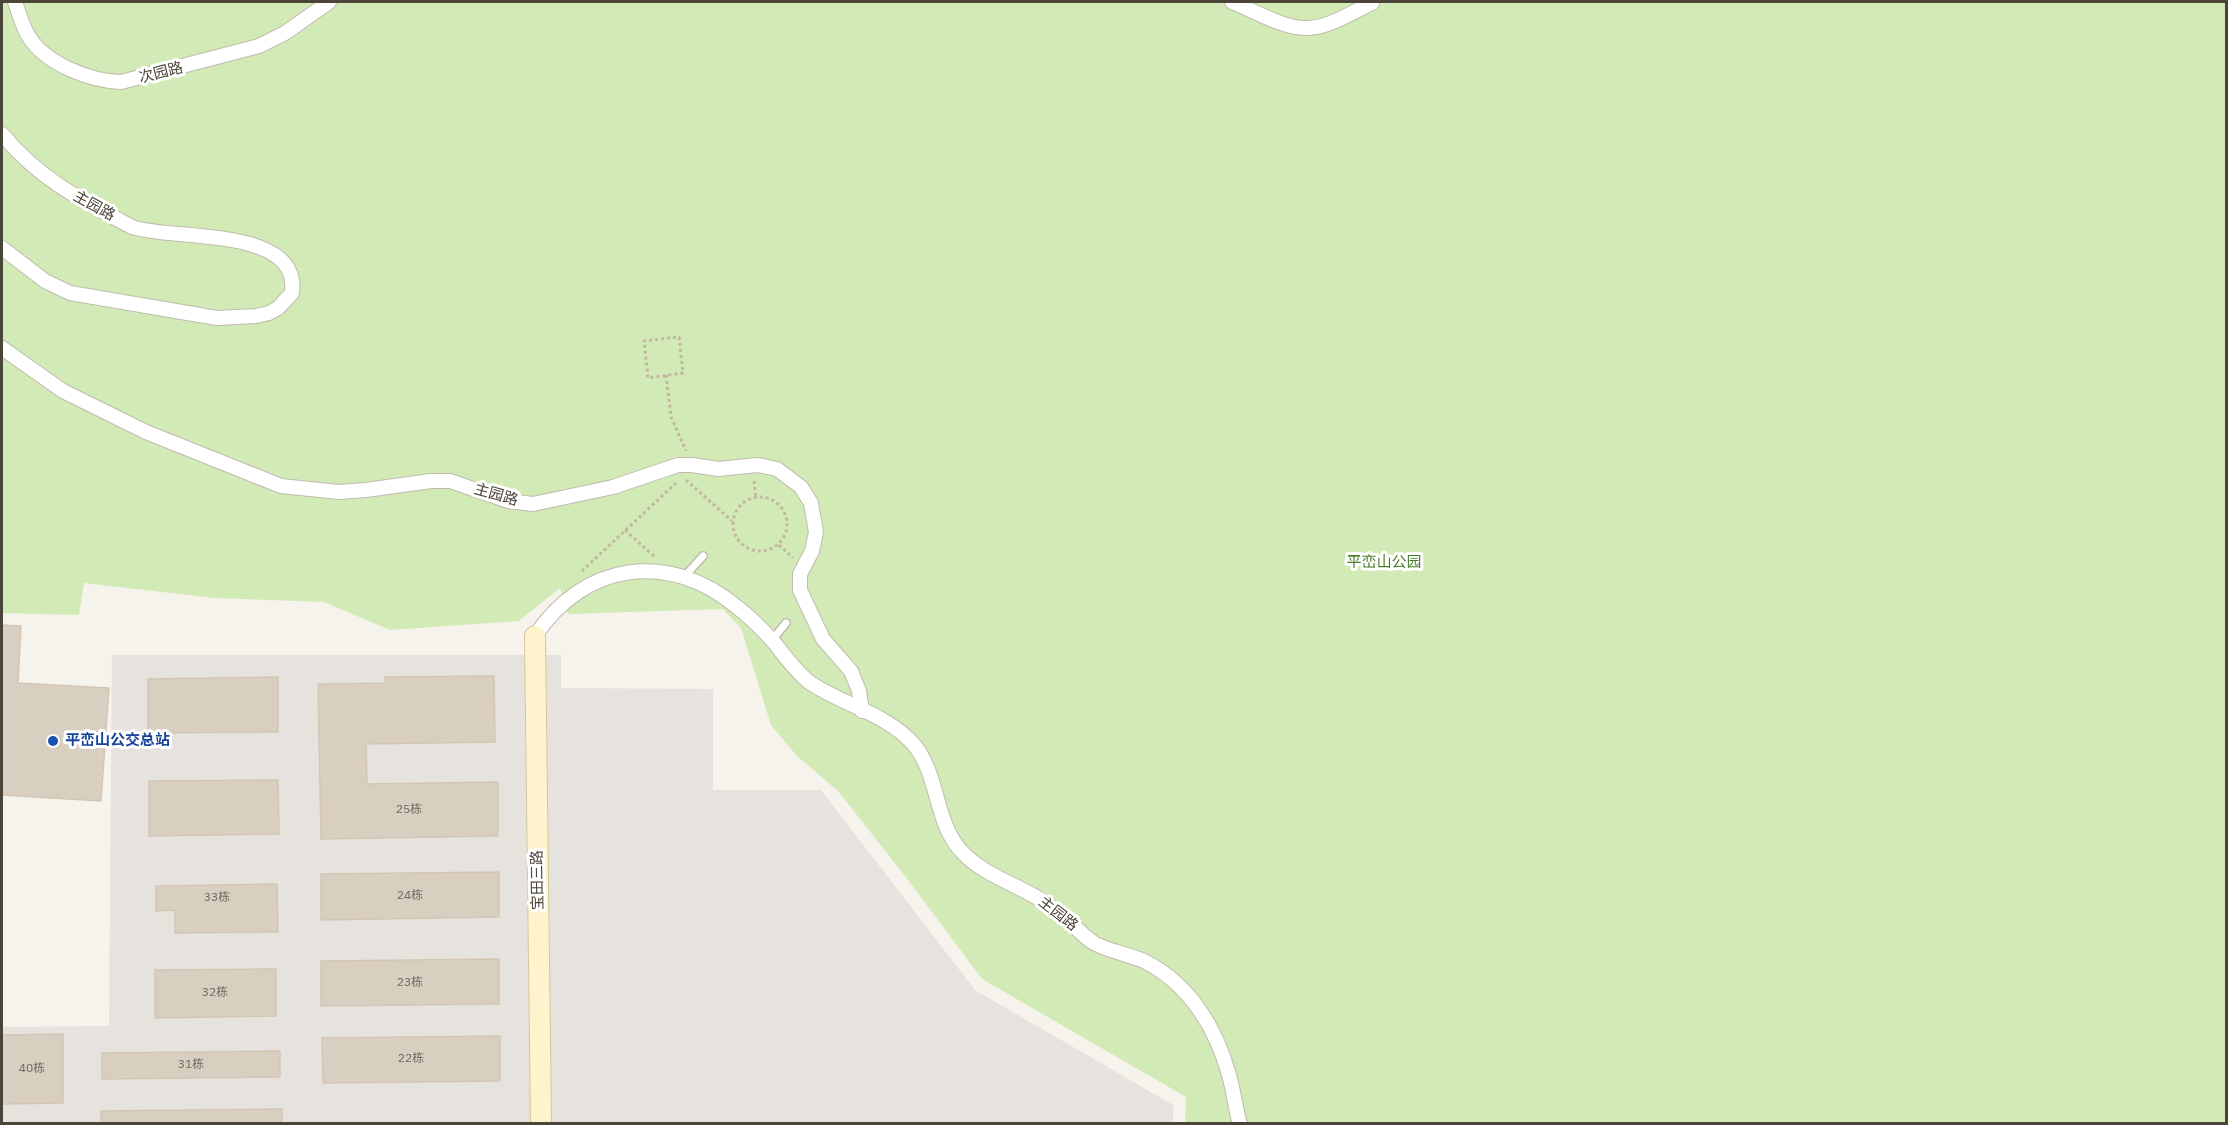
<!DOCTYPE html>
<meta charset="utf-8">
<style>
body{margin:0}
#map{position:relative;width:2228px;height:1125px;overflow:hidden;background:#f6f3ec;font-family:"IBM Plex Sans",sans-serif}
canvas{display:block}
.frame{position:absolute;inset:0;border:3px solid #4b4439;pointer-events:none}
</style>
<div id="map">
<canvas width="2228" height="1125"></canvas>
<div class="frame"></div>
</div>
<script>
const ctx = document.querySelector('canvas').getContext('2d');
ctx.lineJoin = 'round';
function fillPath(path, color) { ctx.fillStyle = color; ctx.fill(path, 'evenodd'); }
function strokePath(path, color, width, dash) { ctx.strokeStyle = color; ctx.lineWidth = width; ctx.lineCap = dash ? 'butt' : 'round'; ctx.setLineDash(dash || []); ctx.stroke(path); }
function label(font, color, halo, rows, align = 'center') {
  ctx.font = font + ' "IBM Plex Sans","Noto Sans SC",sans-serif'; ctx.lineWidth = 6; ctx.setLineDash([]); ctx.textBaseline = 'middle'; ctx.strokeStyle = halo; ctx.fillStyle = color; for (const [text, x, y, turn = 0] of rows) {
    ctx.save(); ctx.translate(x, y); ctx.rotate((+turn || 0) * Math.PI / 180); ctx.textAlign = isNaN(turn) ? turn : align; if (halo) ctx.strokeText(text, 0, 0); ctx.fillText(text, 0, 0); ctx.restore();
  }
}
fillPath(new Path2D(`
 M 112,655 L 561,655 L 561,688 L 713,689 L 713,790 L 821,790 L 975,990 L 1173,1105 L 1173,1124 L 2,1124 L 2,1027 L 109,1026 Z`), '#e6e2dd');
fillPath(new Path2D(`
 M 2,2 L 2226,2 L 2226,1123 L 1185,1123 L 1186,1097 L 982,979 L 905,876 L 838,791 L 797,756 L 771,725 L 741,628 L 723,609 L 568,614 L 560,588 L 519,621 L 390,630 L 324,602 L 214,598 L 84,583 L 79,615 L 2,613 Z`), '#d2eab5');
const building = new Path2D(`
 M 2,625 L 21,626 L 18,683 L 109,688 L 101,801 L 2,795 Z
 M 494,676 L 495,742 L 366,744 L 367,784 L 498,782 L 498,836 L 321,839 L 318,684 L 385,683 L 385,677 Z
 M 278,677 L 278,732 L 148,733 L 148,679 Z
 M 278,780 L 279,834 L 149,836 L 149,781 Z
 M 499,872 L 499,917 L 321,920 L 321,874 Z
 M 277,884 L 278,932 L 175,933 L 175,910 L 156,911 L 156,886 Z
 M 499,959 L 499,1004 L 321,1006 L 321,961 Z
 M 276,969 L 276,1016 L 155,1018 L 155,970 Z
 M 63,1034 L 63,1103 L 2,1104 L 2,1035 Z
 M 500,1036 L 500,1081 L 323,1083 L 322,1038 Z
 M 280,1051 L 280,1077 L 102,1079 L 102,1053 Z
 M 282,1109 L 282,1124 L 101,1124 L 101,1111 Z`);
fillPath(building, '#d8cfc1');
strokePath(building, '#d3c7b4', 1.5);
const lane = new Path2D(`
 M 684,577 L 703,556
 M 772,640 L 786,623`);
const street = new Path2D(`
 M 15,2 C 19,13 22,26 29,37 C 46,64 90,81 121,82 L 259,46 L 285,33 L 329,2
 M 1232,2 C 1253,10 1284,29 1307,28 C 1329,28 1352,12 1372,3
 M 2,134 C 39,179 81,200 132,227 C 171,241 301,225 292,293 L 278,308 L 269,313 L 256,316 L 217,318 L 70,293 L 45,281 L 2,248
 M 2,348 L 63,391 L 146,432 L 281,486 L 339,492 L 366,490 L 431,481 L 450,481 L 508,501 L 533,504 L 613,487 L 678,465 L 692,465 L 718,469 L 758,465 L 777,469 L 801,487 L 811,503 L 816,532 L 812,551 L 800,574 L 800,590 L 823,639 L 851,671 L 859,691 L 862,711
 M 535,636 C 584,562 669,550 737,607 C 750,617 762,629 773,641 C 784,655 795,671 809,682 C 842,705 889,714 915,746 C 940,778 934,824 964,854 C 984,874 1012,883 1036,897 C 1049,904 1061,914 1072,924 C 1079,931 1086,938 1094,943 C 1110,952 1129,954 1146,962 C 1190,985 1216,1028 1229,1075 C 1234,1091 1235,1108 1240,1124`);
const secondary = new Path2D(`
 M 535,636 L 541,1124`);
strokePath(lane, '#c2bbae', 10);
strokePath(street, '#c2bbae', 16);
strokePath(secondary, '#d6c79b', 22);
strokePath(new Path2D(`
 M 679,337 L 683,373 L 648,378 L 644,341 Z
 M 666,375 L 671,417 L 686,451
 M 686,480 L 732,521
 M 754,481 L 756,497
 M733 524a27 27 0 1 1 54 0a27 27 0 1 1-54 0Z
 M 625,530 L 655,557
 M 779,545 L 793,558
 M 584,571 L 583,570 L 676,483`), '#c4b79f', 3, [3, 3]);
strokePath(lane, '#fff', 7);
strokePath(street, '#fff', 14);
strokePath(secondary, '#fff3cd', 20);
for (const [x, y, r, color] of [
 [53,741,6,"#1a4fb4"]
]) { const dot = new Path2D(); dot.arc(x, y, r, 0, 2 * Math.PI); ctx.fillStyle = color; ctx.fill(dot); strokePath(dot, '#fff', 2); }
label('12px', '#6e675b', null, [
 ["25栋",409,810],
 ["24栋",410,896],
 ["33栋",217,898],
 ["23栋",410,983],
 ["32栋",215,993],
 ["22栋",411,1059],
 ["31栋",191,1065],
 ["40栋",32,1069]
]);
label('15px', '#4b4439', '#fff', [
 ["次园路",161,73,-14],
 ["主园路",94,206,29],
 ["主园路",496,495,16],
 ["宝田三路",538,880,-91],
 ["主园路",1058,914,38]
]);
label('15px', '#4a7f2a', '#fff', [
 ["平峦山公园",1384,563]
]);
label('bold 15px', '#164399', '#fff', [
 ["平峦山公交总站",65,741]
], 'left');
</script>
